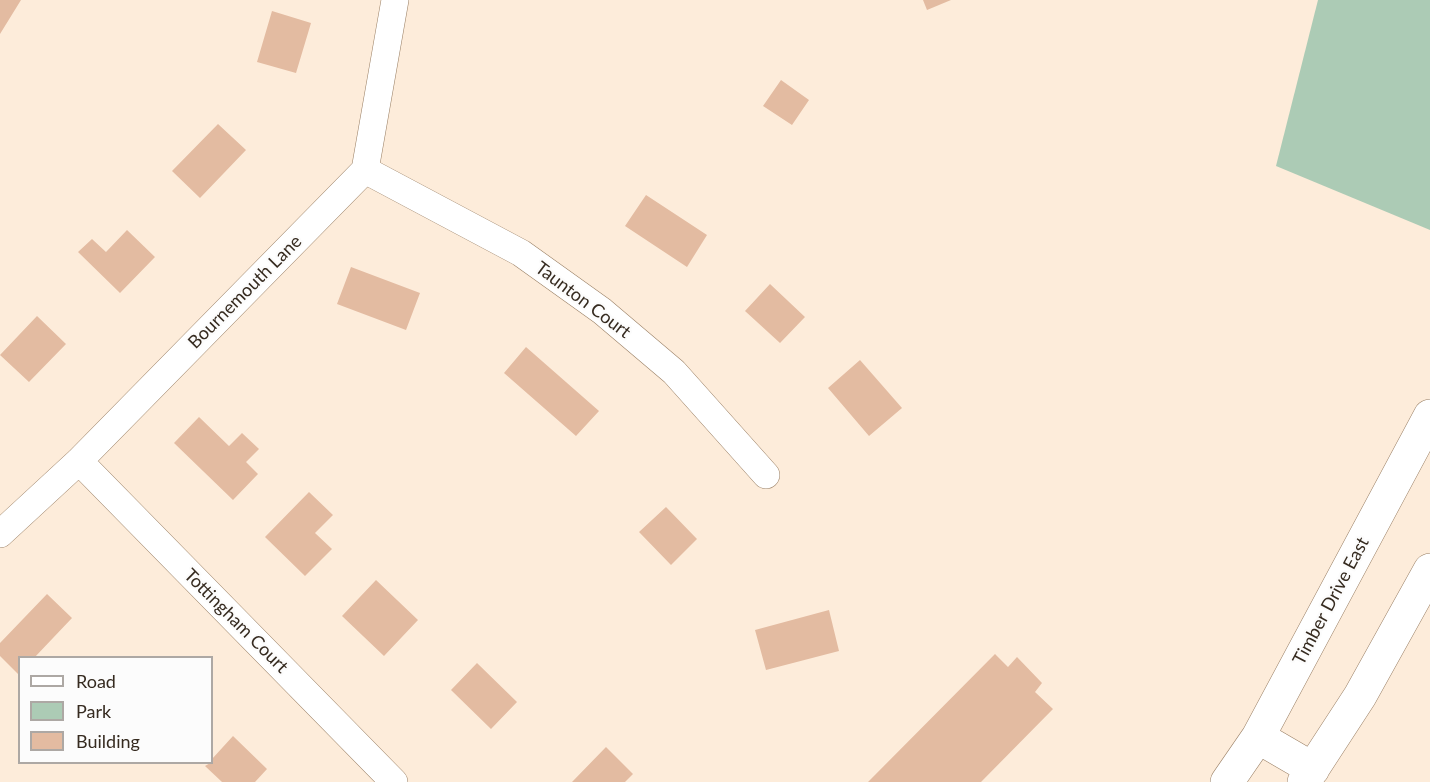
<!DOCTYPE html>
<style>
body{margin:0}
#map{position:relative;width:1430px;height:782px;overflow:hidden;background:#fdecda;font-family:Lato,sans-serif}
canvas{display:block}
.legend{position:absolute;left:18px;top:656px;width:195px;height:108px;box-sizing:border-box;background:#fcfcfc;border:2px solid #ada8a4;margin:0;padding:8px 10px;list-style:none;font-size:18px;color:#362b20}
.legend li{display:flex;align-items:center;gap:12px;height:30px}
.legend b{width:30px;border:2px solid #ada8a4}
</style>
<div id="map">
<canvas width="1430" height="782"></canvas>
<ul class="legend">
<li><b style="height:8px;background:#fff"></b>Road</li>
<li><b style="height:16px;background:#accbb5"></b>Park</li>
<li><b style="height:16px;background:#e3bba1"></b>Building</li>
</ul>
</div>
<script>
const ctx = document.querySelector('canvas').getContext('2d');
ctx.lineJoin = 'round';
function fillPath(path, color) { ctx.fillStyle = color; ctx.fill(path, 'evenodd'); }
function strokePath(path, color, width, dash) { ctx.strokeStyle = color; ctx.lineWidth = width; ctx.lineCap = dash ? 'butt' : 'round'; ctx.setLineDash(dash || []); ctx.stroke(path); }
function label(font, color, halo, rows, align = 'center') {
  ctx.font = font + ' Lato,sans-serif'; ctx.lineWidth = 4.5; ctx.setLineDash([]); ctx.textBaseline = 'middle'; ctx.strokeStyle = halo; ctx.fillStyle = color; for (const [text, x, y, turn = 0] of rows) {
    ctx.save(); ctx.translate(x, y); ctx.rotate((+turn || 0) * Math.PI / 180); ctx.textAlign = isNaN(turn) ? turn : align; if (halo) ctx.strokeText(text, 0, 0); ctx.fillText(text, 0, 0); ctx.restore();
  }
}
fillPath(new Path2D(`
 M 1318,0 L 1430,0 L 1430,230 L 1276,166 Z`), '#accbb5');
fillPath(new Path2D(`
 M 0,0 L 21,0 L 0,34 Z
 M 923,0 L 951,0 L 927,10 Z
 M 272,11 L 311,23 L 296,73 L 257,62 Z
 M 781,80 L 809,100 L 792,125 L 763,106 Z
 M 218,124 L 246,150 L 200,198 L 172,171 Z
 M 646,195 L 707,235 L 687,267 L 625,226 Z
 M 127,230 L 155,257 L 120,293 L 78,252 L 92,239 L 106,252 Z
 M 351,267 L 420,293 L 406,330 L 337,304 Z
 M 770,284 L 805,317 L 780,343 L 745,311 Z
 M 37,316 L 66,344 L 29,382 L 0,355 Z
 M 526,347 L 599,411 L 576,436 L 504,373 Z
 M 860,360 L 902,408 L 869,436 L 828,388 Z
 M 199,417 L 229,446 L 242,433 L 259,449 L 246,462 L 258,474 L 233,500 L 174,443 Z
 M 309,492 L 333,515 L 315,533 L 332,549 L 305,576 L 265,537 Z
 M 666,507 L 697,539 L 671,565 L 639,532 Z
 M 376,580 L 418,620 L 384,656 L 342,616 Z
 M 47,594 L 72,618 L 34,658 L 20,658 L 18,674 L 0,656 L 0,643 Z
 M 829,610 L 839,651 L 766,670 L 755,630 Z
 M 995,654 L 1008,667 L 1017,657 L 1042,683 L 1035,692 L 1053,709 L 981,782 L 868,782 Z
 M 477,663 L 517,702 L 491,729 L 451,690 Z
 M 233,736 L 267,769 L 255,782 L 222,782 L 205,766 L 212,762 L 212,759 Z
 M 606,747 L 633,774 L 625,782 L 572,782 Z`), '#e3bba1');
const street = new Path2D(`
 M 365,170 L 521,253 L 602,311 L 674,372 L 766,475
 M 79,461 L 394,782
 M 0,534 L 79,461 L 365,170 L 395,0`);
const secondary = new Path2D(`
 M 1258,737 L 1313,769
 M 1227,782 L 1258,737 L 1430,416
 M 1304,782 L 1360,696 L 1430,570`);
strokePath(street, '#997f64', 28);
strokePath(secondary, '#997f64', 34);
strokePath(street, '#fff', 27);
strokePath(secondary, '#fff', 33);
label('18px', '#362b20', '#fcfcfc', [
 ["Bournemouth Lane",245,292,-45],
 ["Taunton Court",583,300,37],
 ["Timber Drive East",1331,601,-62],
 ["Tottingham Court",236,621,45]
]);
</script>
